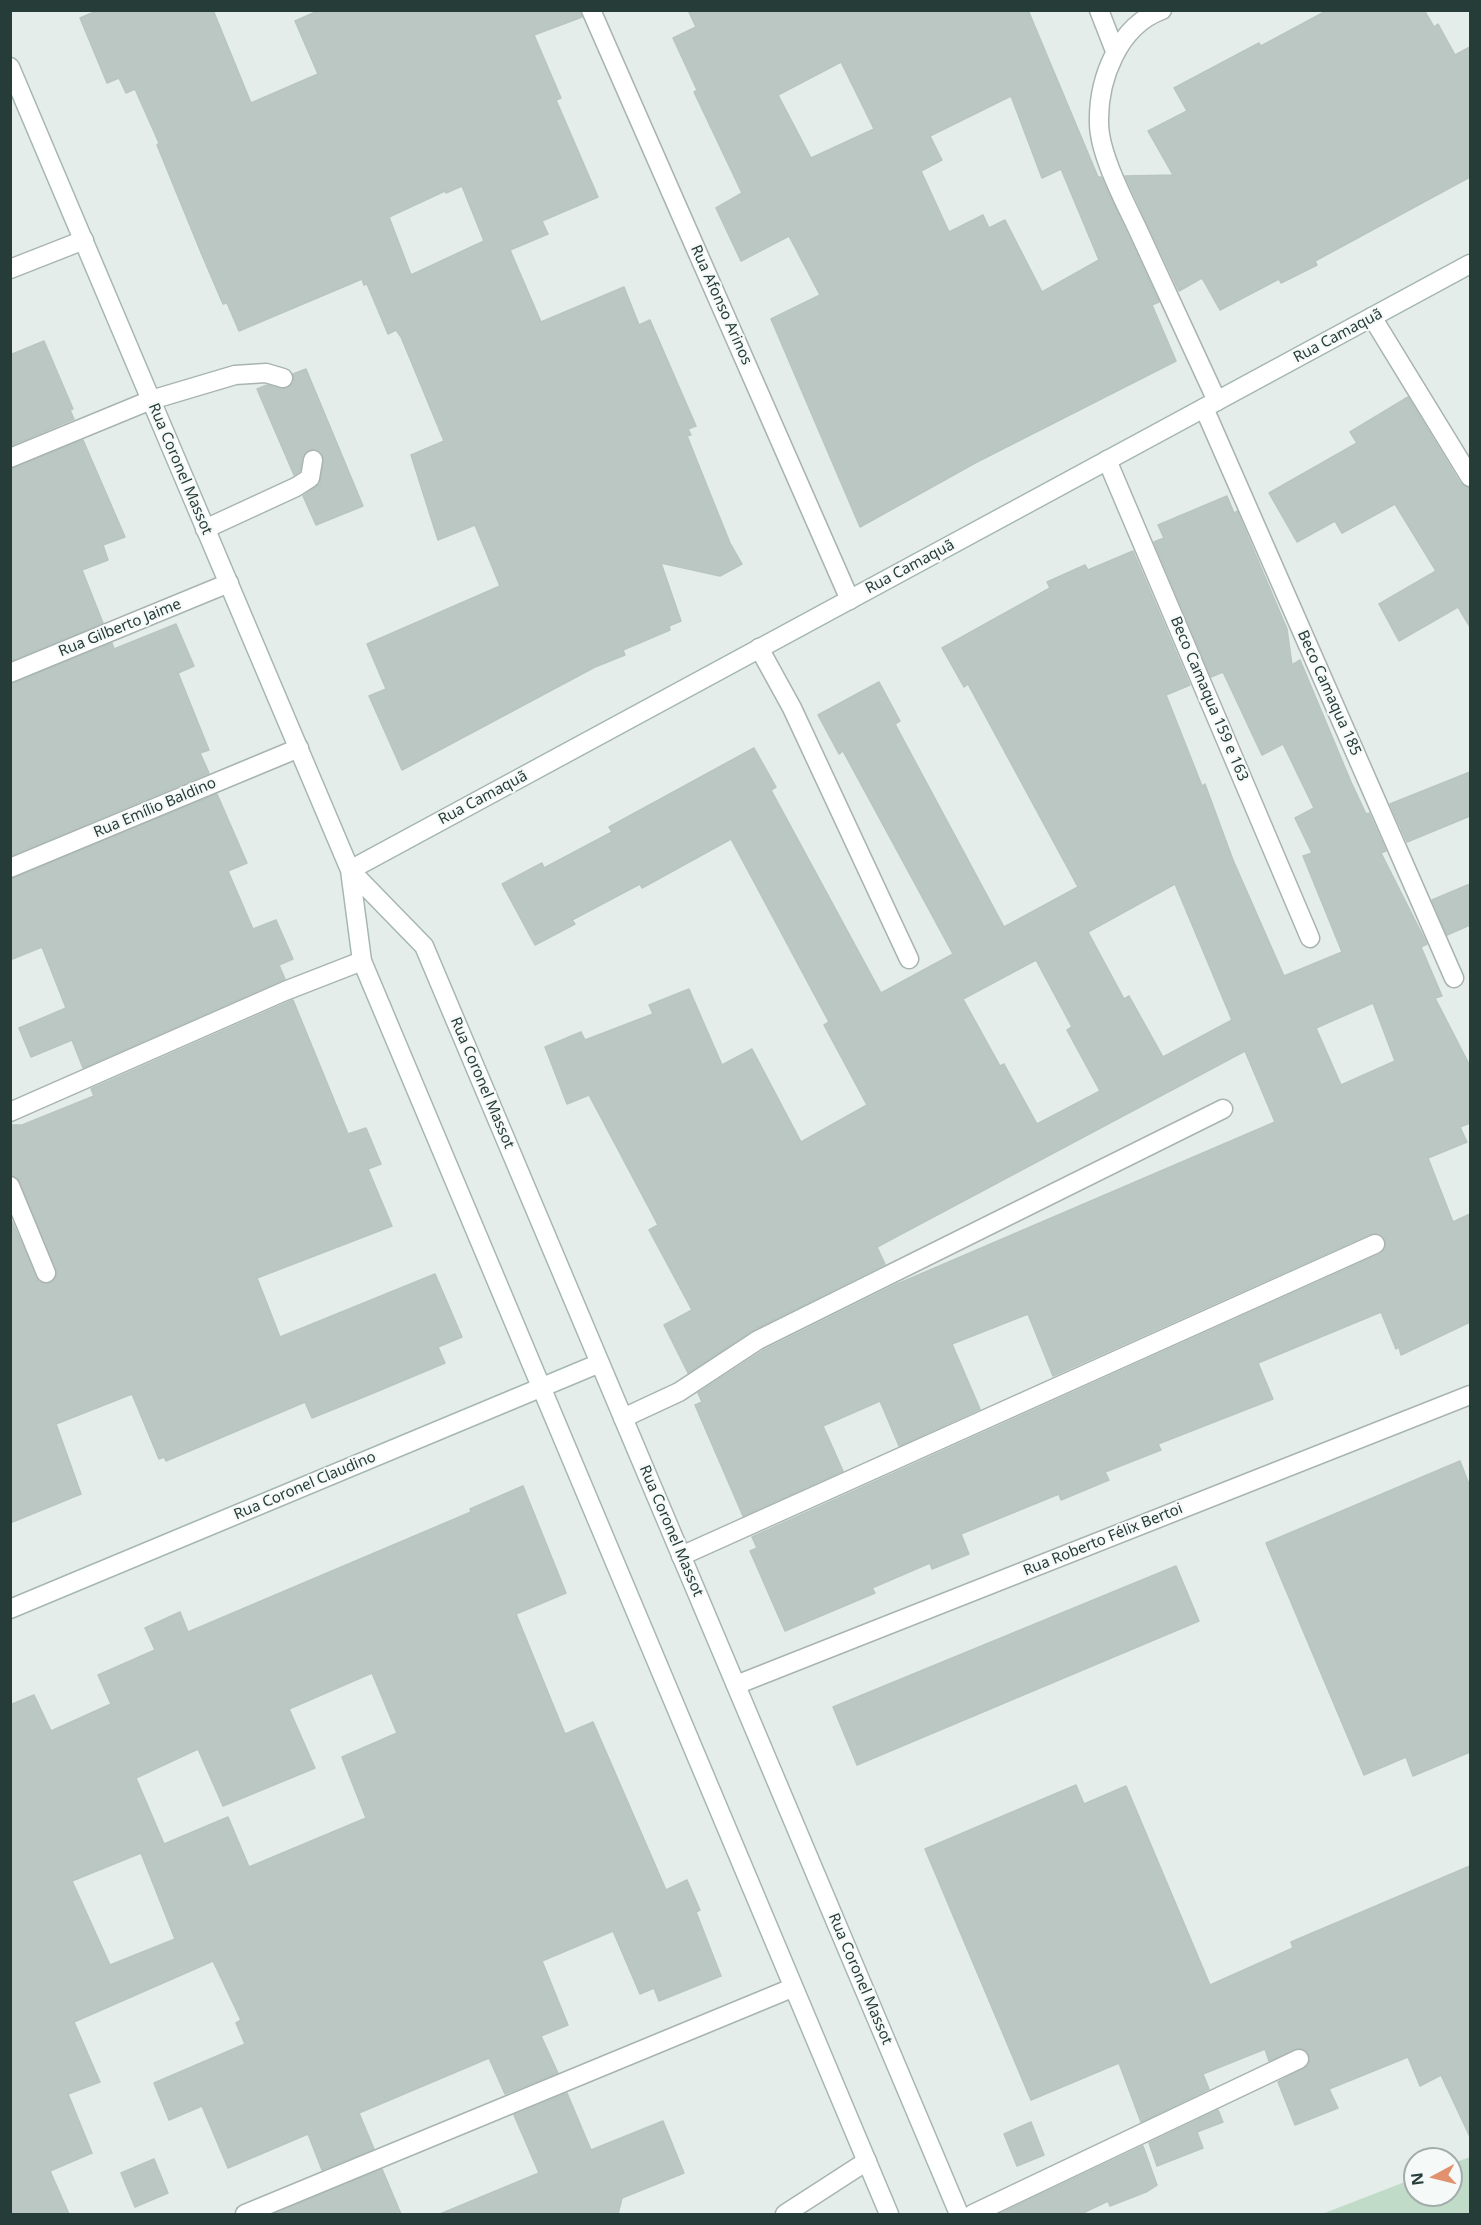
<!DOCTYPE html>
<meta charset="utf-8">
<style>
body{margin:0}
#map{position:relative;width:1481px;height:2225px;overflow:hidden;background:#e5edea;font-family:"Noto Sans",sans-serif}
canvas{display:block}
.frame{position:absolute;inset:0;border:12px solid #263c38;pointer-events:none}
.north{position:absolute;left:1403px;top:2147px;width:60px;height:60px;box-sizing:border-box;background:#f5f9f8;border:2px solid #a2adab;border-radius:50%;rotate:263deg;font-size:16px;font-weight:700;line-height:24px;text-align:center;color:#263c38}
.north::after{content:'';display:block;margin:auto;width:21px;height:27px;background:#e1916e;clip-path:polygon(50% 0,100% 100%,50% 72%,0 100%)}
</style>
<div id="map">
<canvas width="1481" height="2225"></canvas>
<div class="frame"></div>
<div class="north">N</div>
</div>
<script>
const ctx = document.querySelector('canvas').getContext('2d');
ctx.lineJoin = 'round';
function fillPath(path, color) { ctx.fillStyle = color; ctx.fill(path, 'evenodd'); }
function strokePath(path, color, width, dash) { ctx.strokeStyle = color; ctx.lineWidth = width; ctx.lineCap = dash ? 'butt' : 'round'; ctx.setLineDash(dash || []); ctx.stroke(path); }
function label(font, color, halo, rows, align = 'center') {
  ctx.font = font + ' "Noto Sans",sans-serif'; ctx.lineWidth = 4.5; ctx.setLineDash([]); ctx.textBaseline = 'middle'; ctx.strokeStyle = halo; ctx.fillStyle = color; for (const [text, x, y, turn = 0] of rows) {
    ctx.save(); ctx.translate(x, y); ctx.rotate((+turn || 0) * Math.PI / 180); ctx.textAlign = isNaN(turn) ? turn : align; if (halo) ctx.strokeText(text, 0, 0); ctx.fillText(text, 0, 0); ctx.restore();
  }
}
fillPath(new Path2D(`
 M 1470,2157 L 1470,2214 L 1322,2214 L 1415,2178 L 1415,2195 L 1451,2195 L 1451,2164 Z`), '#c1dbc9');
const building = new Path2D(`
 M 99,10 L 213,10 L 251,103 L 318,74 L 295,21 L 320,10 L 580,10 L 582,17 L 534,35 L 561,98 L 556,100 L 598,197 L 542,221 L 548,234 L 510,250 L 541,322 L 624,287 L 639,325 L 650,320 L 696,426 L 688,429 L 691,435 L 687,436 L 730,543 L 742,564 L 720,576 L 661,563 L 681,621 L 669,626 L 670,630 L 623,650 L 625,655 L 595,667 L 402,770 L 369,696 L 386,689 L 367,644 L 500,586 L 475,525 L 438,540 L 411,455 L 444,441 L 401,337 L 396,330 L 388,334 L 367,284 L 364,285 L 362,279 L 239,331 L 227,303 L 223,304 L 202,255 L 157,145 L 159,143 L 135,89 L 126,93 L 119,78 L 107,83 L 80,18 ZM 462,186 L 484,241 L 411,275 L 389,217 L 445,191 L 446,193 Z
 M 688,10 L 1028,10 L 1098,177 L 1101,177 L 1159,302 L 1152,305 L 1176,361 L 977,462 L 860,527 L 771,319 L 820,295 L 789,236 L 741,261 L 716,208 L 742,193 L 694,92 L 697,90 L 673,38 L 696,27 ZM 841,62 L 874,129 L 811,158 L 778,95 ZM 1011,96 L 1042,178 L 1061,169 L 1099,260 L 1042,292 L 1005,220 L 989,228 L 983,215 L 949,232 L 921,171 L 942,160 L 930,136 Z
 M 1328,10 L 1424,10 L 1434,27 L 1438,24 L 1455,55 L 1470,47 L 1470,177 L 1315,261 L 1317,265 L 1281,283 L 1279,279 L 1220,310 L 1202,278 L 1179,291 L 1125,176 L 1173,175 L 1148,131 L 1187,111 L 1174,88 L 1259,43 L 1261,46 Z
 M 44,341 L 73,409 L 70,410 L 74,419 L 10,446 L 10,355 Z
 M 306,369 L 363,506 L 316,525 L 303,496 L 320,484 L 323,456 L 315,449 L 309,450 L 302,458 L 300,471 L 294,475 L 257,389 L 267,385 L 286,389 L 294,382 L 293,374 Z
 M 1408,397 L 1460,483 L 1470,488 L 1470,627 L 1458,607 L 1399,641 L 1379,604 L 1436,571 L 1395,504 L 1342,533 L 1335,521 L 1297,542 L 1269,493 L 1357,443 L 1350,432 Z
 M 83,440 L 125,537 L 103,545 L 108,560 L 82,570 L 103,623 L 10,661 L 10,469 Z
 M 1227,496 L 1234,513 L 1237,511 L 1287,629 L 1292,665 L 1300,660 L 1351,782 L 1366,814 L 1369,813 L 1386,851 L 1381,853 L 1427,944 L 1421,947 L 1442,996 L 1435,998 L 1470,1066 L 1470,1123 L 1460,1127 L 1467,1142 L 1428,1158 L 1453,1222 L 1470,1214 L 1470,1322 L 1401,1355 L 1399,1347 L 1396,1349 L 1381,1312 L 1258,1363 L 1273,1399 L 1158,1444 L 1161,1450 L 1105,1472 L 1109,1480 L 1061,1500 L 1059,1494 L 961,1534 L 969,1554 L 932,1569 L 930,1563 L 872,1588 L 875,1593 L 785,1631 L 750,1551 L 757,1548 L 752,1537 L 1380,1254 L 1384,1250 L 1385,1240 L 1381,1235 L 1370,1234 L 1053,1376 L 1028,1314 L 952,1344 L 980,1409 L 899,1446 L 880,1401 L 823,1426 L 843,1471 L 743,1516 L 695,1405 L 702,1402 L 698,1393 L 764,1350 L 895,1285 L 1275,1122 L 1245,1051 L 877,1247 L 885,1264 L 753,1330 L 688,1373 L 664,1325 L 692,1310 L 649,1230 L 658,1225 L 589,1095 L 567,1104 L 545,1047 L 581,1032 L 585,1040 L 653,1014 L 649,1005 L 689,989 L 722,1065 L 752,1049 L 801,1142 L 867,1105 L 824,1025 L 829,1022 L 731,839 L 642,888 L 640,884 L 572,920 L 575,924 L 535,945 L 502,884 L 542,863 L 544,868 L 612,832 L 609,827 L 754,748 L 776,787 L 771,790 L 881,993 L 953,954 L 843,751 L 839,754 L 818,715 L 879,682 L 900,721 L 895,724 L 1004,927 L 1078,887 L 968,684 L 964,687 L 942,648 L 1050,588 L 1047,582 L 1085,565 L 1088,570 L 1133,551 L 1190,685 L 1166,695 L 1202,786 L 1205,784 L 1233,860 L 1284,976 L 1342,952 L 1303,856 L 1312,853 L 1295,818 L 1314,808 L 1283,744 L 1262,755 L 1223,672 L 1211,677 L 1154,542 L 1164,538 L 1158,525 ZM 1175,884 L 1232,1020 L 1163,1057 L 1129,996 L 1124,999 L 1088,932 ZM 1036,960 L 1072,1027 L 1067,1030 L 1100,1091 L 1037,1124 L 1004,1064 L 1000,1066 L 963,999 ZM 1373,1003 L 1395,1061 L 1341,1085 L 1316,1028 Z
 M 176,624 L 194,666 L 178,673 L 209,750 L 200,753 L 209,773 L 10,856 L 10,684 L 112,643 L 114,649 Z
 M 1470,772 L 1470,816 L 1407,842 L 1390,804 Z
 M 217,794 L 247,863 L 228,871 L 253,929 L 276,920 L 293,959 L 279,965 L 285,979 L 83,1068 L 72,1040 L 31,1057 L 19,1028 L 66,1008 L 42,947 L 10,960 L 10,879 Z
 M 1470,884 L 1470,925 L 1447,935 L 1432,900 Z
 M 293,1000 L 348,1134 L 366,1128 L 381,1164 L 368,1169 L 392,1226 L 257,1278 L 280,1337 L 435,1274 L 462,1337 L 438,1347 L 445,1363 L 371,1394 L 312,1418 L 305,1402 L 166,1461 L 164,1457 L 159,1459 L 132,1394 L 56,1424 L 81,1494 L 10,1523 L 10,1217 L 39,1282 L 50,1284 L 57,1274 L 20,1182 L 10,1175 L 10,1125 L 22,1125 L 94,1096 L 91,1089 Z
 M 1460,1461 L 1470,1487 L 1470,1752 L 1413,1776 L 1406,1757 L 1364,1775 L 1266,1543 Z
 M 523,1486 L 566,1593 L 516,1614 L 565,1734 L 593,1722 L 666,1890 L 687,1880 L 700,1910 L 696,1912 L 721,1976 L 659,2001 L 654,1988 L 640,1994 L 613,1931 L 542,1961 L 568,2025 L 541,2036 L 558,2073 L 505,2094 L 489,2058 L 359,2113 L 374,2149 L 322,2170 L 308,2134 L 228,2168 L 202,2106 L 169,2120 L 154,2083 L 245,2044 L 236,2023 L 241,2020 L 213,1961 L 74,2022 L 100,2082 L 68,2094 L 92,2153 L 50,2171 L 69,2214 L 10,2214 L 10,1705 L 34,1695 L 51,1731 L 111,1704 L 98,1675 L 155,1650 L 145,1628 L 180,1612 L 188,1632 L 471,1512 L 470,1509 ZM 372,1673 L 397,1733 L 342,1757 L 366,1818 L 249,1867 L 228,1817 L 164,1844 L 136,1778 L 198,1749 L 223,1806 L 315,1768 L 289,1709 ZM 141,1853 L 175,1939 L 110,1965 L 72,1881 Z
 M 1176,1566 L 1199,1621 L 857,1765 L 833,1707 Z
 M 1076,1785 L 1084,1804 L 1126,1786 L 1210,1985 L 1293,1948 L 1291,1942 L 1470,1866 L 1470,2137 L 1441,2075 L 1420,2086 L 1408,2057 L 1329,2089 L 1338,2108 L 1295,2125 L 1278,2082 L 1309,2065 L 1309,2054 L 1300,2048 L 1269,2061 L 1265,2049 L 1203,2074 L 1209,2089 L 1141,2122 L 1119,2063 L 1031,2100 L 925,1849 Z
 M 567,2093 L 591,2150 L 663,2121 L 684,2173 L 622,2198 L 618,2214 L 440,2214 L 539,2173 L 514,2115 Z
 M 1218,2110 L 1223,2122 L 1197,2132 L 1203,2148 L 1157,2166 L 1149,2143 Z
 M 1031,2122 L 1044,2155 L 1017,2166 L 1004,2134 Z
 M 1143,2146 L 1157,2185 L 1146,2192 L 1110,2206 L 1108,2201 L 1081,2214 L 999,2214 Z
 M 154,2159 L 168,2193 L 135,2207 L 121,2173 Z
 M 382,2169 L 401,2214 L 273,2214 Z`);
fillPath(building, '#bbc7c3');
strokePath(building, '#b8c5c1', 1.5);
const lane = new Path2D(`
 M 1099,10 L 1115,51
 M 1162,10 C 1118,26 1098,80 1099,123 C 1099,154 1125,202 1138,230 C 1164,287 1191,344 1217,401
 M 10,269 L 84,240
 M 1372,317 L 1470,477
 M 1204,408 L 1454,978
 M 10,458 L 151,400 L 235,375 L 266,373 L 283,378
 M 1107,460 L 1310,938
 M 205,529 L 296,487 L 310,478 L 313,460
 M 10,673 L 229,583
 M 10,868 L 299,748
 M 10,1112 L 285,991 L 362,961
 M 10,1186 L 46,1273
 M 623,1418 L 679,1392 L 758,1340 L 1223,1109
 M 681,1556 L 1375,1244
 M 245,2214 L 792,1988
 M 973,2214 L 1299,2059`);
const street = new Path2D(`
 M 591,10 L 850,600
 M 759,648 L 792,708 L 909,959
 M 736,1685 L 1470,1395
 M 785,2214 L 867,2161`);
const secondary = new Path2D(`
 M 10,67 L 350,870 L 362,961 L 889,2214
 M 350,870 L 424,946 L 959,2214
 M 350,870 L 1470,264
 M 10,1609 L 600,1363`);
strokePath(lane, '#a8b4b1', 21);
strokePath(street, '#a8b4b1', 21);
strokePath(secondary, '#a5b7b2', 21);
strokePath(lane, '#fff', 18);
strokePath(street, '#fff', 18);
strokePath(secondary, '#fff', 18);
label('15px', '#263c38', '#f5f9f8', [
 ["Rua Afonso Arinos",721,305,66],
 ["Rua Camaquã",1338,336,-28],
 ["Rua Coronel Massot",180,469,67],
 ["Rua Camaquã",910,567,-28],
 ["Rua Gilberto Jaime",120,628,-22],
 ["Beco Camaqua 185",1329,693,66],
 ["Beco Camaqua 159 e 163",1209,699,67],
 ["Rua Camaquã",483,798,-28],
 ["Rua Emílio Baldino",155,808,-23],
 ["Rua Coronel Massot",482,1083,67],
 ["Rua Coronel Claudino",305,1486,-23],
 ["Rua Coronel Massot",671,1531,67],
 ["Rua Roberto Félix Bertoi",1103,1540,-22],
 ["Rua Coronel Massot",860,1979,67]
]);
</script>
